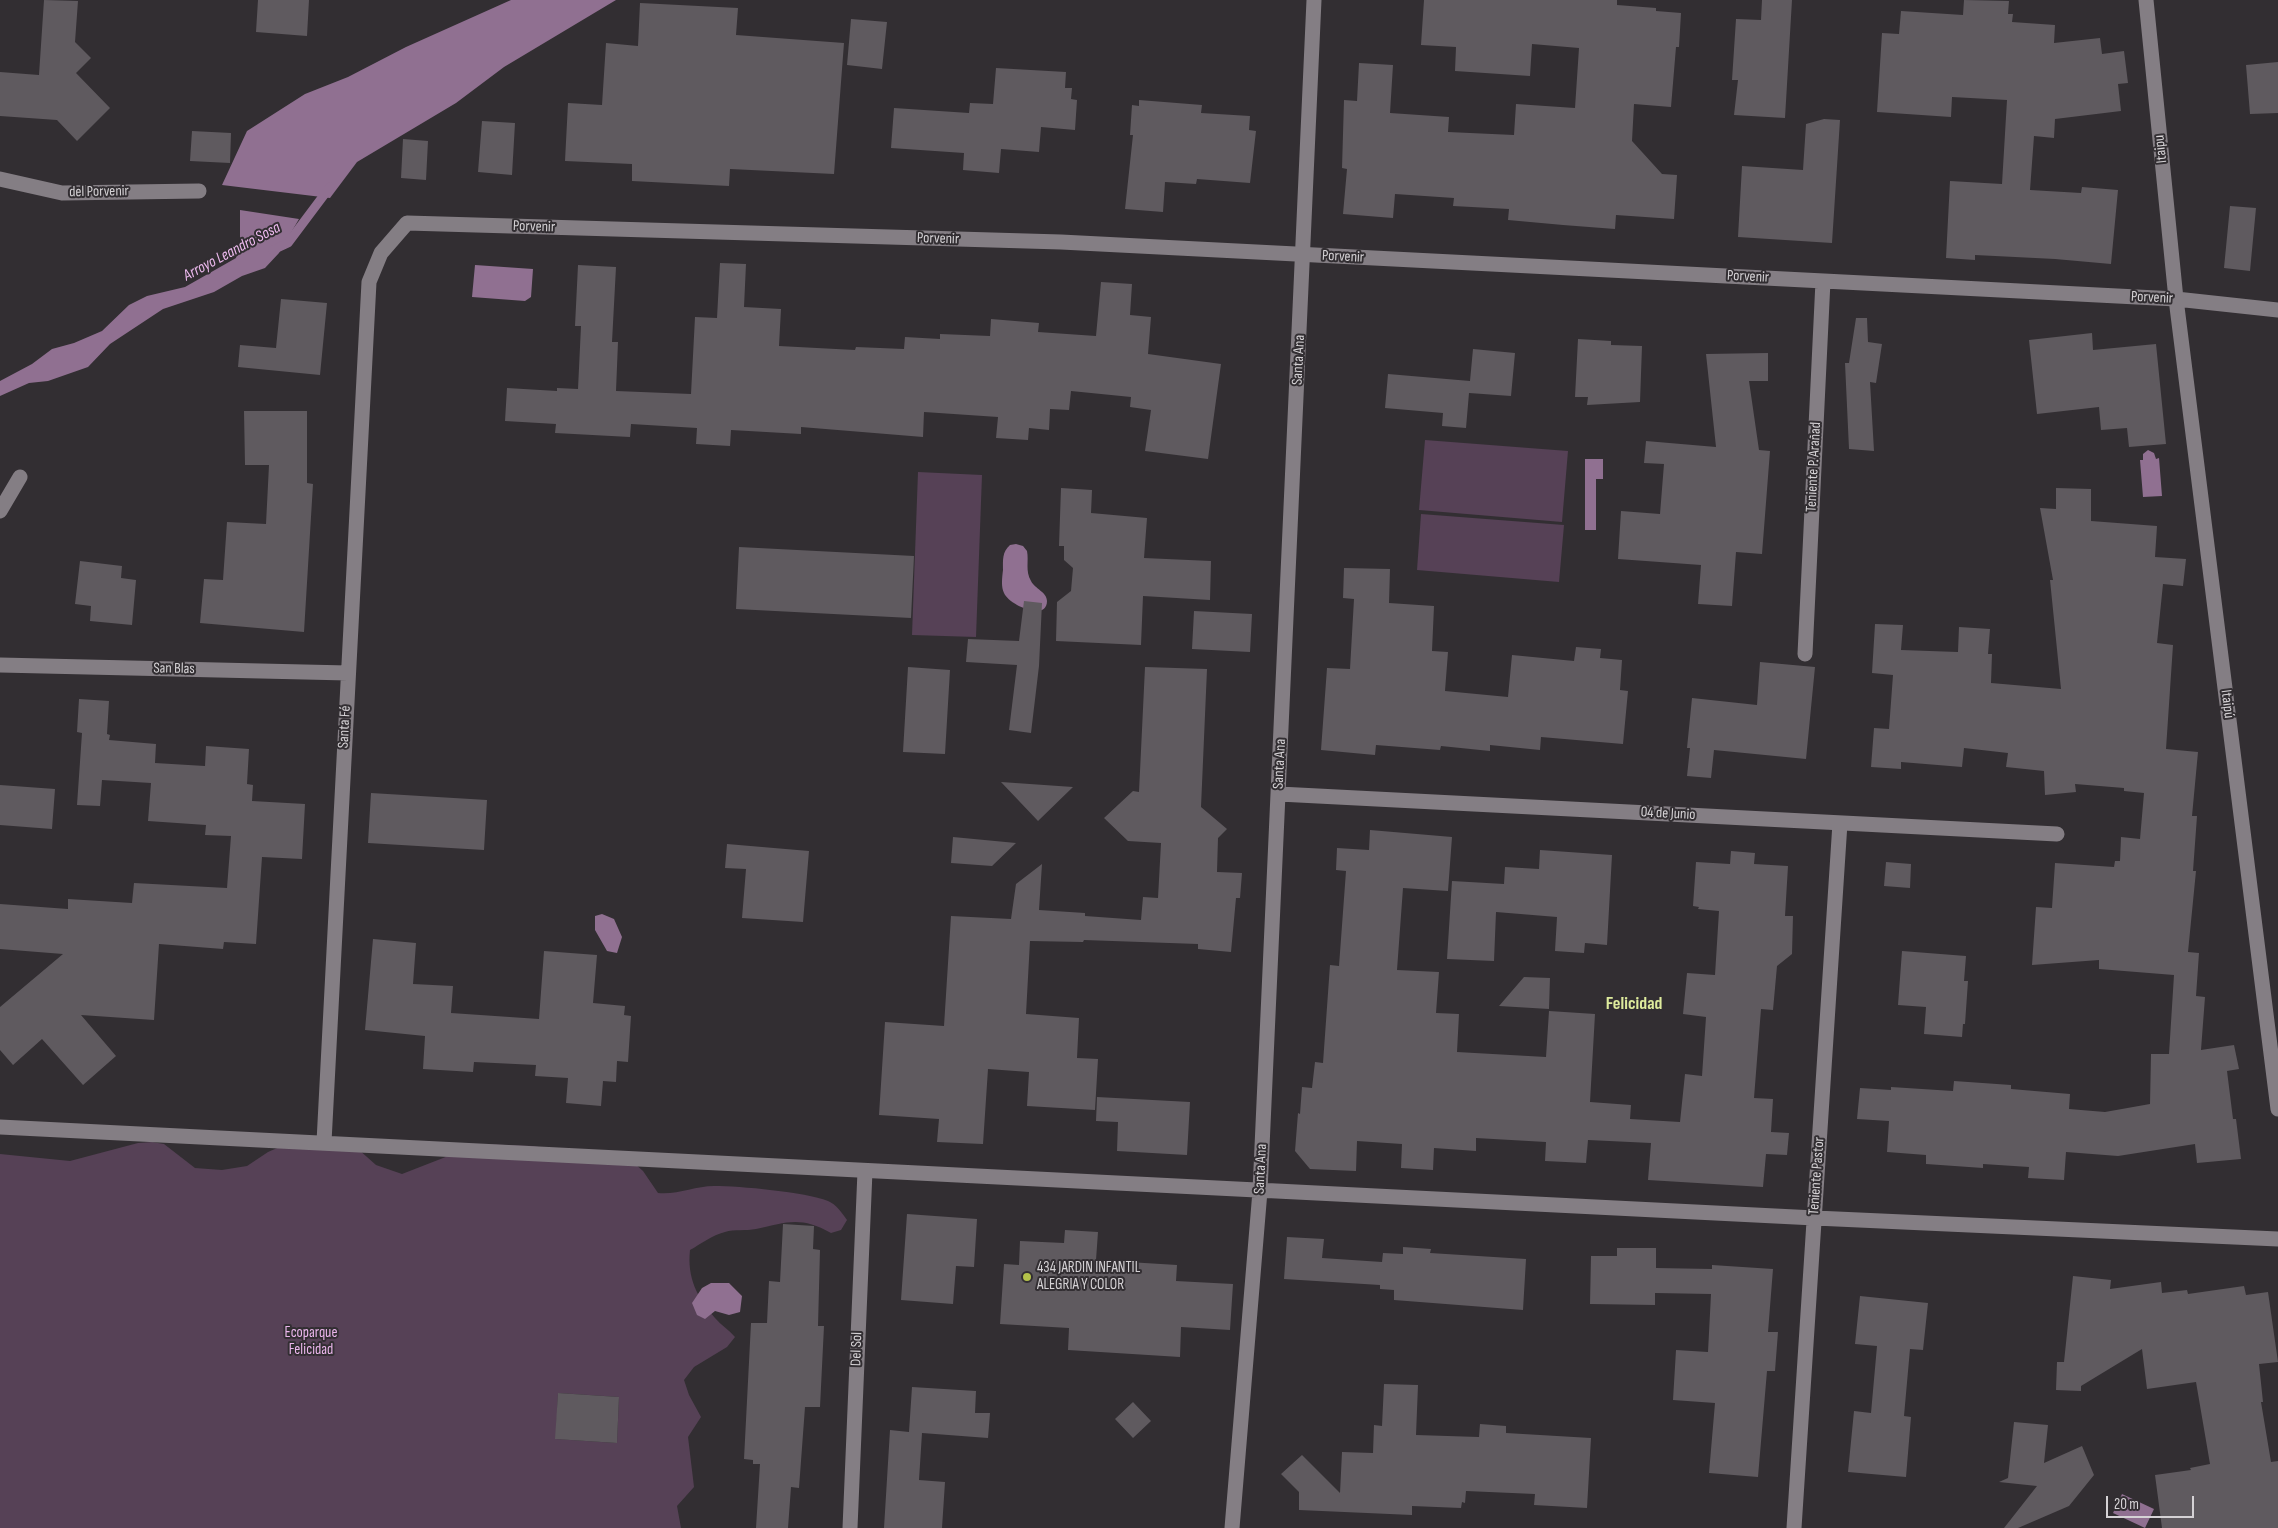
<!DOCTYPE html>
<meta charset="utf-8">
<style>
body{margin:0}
#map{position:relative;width:2278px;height:1528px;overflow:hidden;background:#322e32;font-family:"Sofia Sans Condensed",sans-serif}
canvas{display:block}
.scale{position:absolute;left:2106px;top:1496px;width:88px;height:22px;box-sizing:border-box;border:2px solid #d5d2d5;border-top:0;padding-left:6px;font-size:15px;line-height:18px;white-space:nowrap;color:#d5d2d5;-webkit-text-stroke:4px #322e32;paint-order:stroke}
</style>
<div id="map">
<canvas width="2278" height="1528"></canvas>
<div class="scale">20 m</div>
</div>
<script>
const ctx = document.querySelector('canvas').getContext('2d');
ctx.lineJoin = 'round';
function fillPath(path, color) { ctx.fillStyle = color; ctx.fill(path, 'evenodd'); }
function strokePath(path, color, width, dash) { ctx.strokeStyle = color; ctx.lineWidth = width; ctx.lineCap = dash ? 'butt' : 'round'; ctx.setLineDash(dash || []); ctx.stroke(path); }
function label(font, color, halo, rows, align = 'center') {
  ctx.font = font + ' "Sofia Sans Condensed",sans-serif'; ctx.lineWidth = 4; ctx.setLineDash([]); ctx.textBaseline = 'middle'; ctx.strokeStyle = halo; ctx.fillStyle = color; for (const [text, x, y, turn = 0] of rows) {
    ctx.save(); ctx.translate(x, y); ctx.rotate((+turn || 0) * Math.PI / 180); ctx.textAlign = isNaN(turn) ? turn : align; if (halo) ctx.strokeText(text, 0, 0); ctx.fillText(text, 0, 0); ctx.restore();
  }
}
fillPath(new Path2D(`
 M 1425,440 L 1568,451 L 1562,522 L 1419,510 Z
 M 918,472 L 982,475 L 976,637 L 912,635 Z
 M 1421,514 L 1564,525 L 1559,582 L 1417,570 Z
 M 152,1142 L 164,1144 L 195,1168 L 222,1170 L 247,1166 L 268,1152 L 291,1142 L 358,1149 L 376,1165 L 402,1174 L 479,1144 L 533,1146 L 634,1163 L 643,1171 L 658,1193 C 677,1195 695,1186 714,1186 C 740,1186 805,1192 828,1201 C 836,1204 842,1213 847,1220 L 841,1230 L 831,1233 C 801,1216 787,1222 756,1229 C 746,1231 734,1229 725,1232 C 712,1235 701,1244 690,1250 C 687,1278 697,1297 715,1318 C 721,1325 729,1330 735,1337 L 727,1347 L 694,1367 L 684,1380 L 689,1395 L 701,1417 L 688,1437 L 694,1487 L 677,1506 L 681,1528 L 0,1528 L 0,1154 L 70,1161 L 138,1143 ZM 558,1393 L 619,1397 L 617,1443 L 556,1439 Z`), '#564156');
fillPath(new Path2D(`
 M 511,0 L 616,0 L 504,67 L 456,103 L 357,162 L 330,198 L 222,185 L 247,131 L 305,94 L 348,77 L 406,47 Z
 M 240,210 L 299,219 L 279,253 L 265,268 L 242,276 L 214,292 L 163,309 L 110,344 L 88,367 L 48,381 L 29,383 L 0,396 L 0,381 L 32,364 L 52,349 L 74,343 L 102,331 L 129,305 L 147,296 L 185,287 L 236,258 L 240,242 Z
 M 475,265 L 533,269 L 531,297 L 525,301 L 472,297 Z
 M 2148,450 L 2154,453 L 2156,459 L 2159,458 L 2162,496 L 2143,497 L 2140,460 L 2143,460 L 2143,454 Z
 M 1585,459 L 1603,459 L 1603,479 L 1596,479 L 1596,530 L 1585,530 Z
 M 1016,544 L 1023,546 L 1027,551 C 1029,561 1025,571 1031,581 C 1035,589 1047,592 1047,601 C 1047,622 1009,605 1004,593 C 1001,587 1002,578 1003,570 C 1003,560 1002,552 1010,545 Z
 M 602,914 L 614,919 L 622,937 L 617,953 L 607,951 L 595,930 L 595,916 Z
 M 711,1283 L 729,1283 L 742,1296 L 740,1312 L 729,1315 L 715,1311 L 705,1319 L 697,1315 L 692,1303 L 702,1288 Z
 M 2122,1494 L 2154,1509 L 2145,1528 L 2113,1513 Z`), '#907091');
strokePath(new Path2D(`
 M 273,250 L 288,243 L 330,187`), '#907091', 9);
fillPath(new Path2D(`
 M 44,0 L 78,1 L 75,42 L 91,58 L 76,73 L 110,108 L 77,141 L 57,120 L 0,116 L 0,72 L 39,75 Z
 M 258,0 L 309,0 L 307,36 L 256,32 Z
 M 1424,0 L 1617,0 L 1617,5 L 1656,8 L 1656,11 L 1681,13 L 1679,47 L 1676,47 L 1671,107 L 1634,104 L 1632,141 L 1662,174 L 1677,175 L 1674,219 L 1616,215 L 1615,229 L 1563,225 L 1508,220 L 1509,209 L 1453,206 L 1454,198 L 1395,194 L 1393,218 L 1343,214 L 1347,169 L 1342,168 L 1344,100 L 1357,101 L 1359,63 L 1393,65 L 1390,113 L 1449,117 L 1448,132 L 1514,135 L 1516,104 L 1575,108 L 1579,48 L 1532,44 L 1530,76 L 1455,71 L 1456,47 L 1421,45 Z
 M 1762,0 L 1792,0 L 1785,118 L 1734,115 L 1738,80 L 1732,80 L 1736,19 L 1761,20 Z
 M 1964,0 L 2009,1 L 2008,14 L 2013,14 L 2012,22 L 2055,25 L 2054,43 L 2100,38 L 2102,54 L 2124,51 L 2128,83 L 2118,84 L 2121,111 L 2055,119 L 2054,138 L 2034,136 L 2030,190 L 2081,193 L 2082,187 L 2118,190 L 2111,264 L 2055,259 L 1975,255 L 1975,260 L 1946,258 L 1950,181 L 2002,184 L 2007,100 L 1952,97 L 1951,117 L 1877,112 L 1882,33 L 1899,34 L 1901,11 L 1963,15 Z
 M 640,3 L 738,8 L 736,35 L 844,43 L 834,174 L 730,169 L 729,186 L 632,181 L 632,164 L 565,161 L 568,103 L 602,105 L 606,43 L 638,46 Z
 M 851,19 L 887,22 L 882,69 L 847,65 Z
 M 2278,62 L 2278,113 L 2250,114 L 2246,65 Z
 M 996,68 L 1066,72 L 1065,88 L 1072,88 L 1071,99 L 1077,100 L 1075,130 L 1041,127 L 1039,152 L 1001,149 L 999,173 L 963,170 L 964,153 L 891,148 L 894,108 L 969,113 L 970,103 L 993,104 Z
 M 1139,100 L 1202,105 L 1201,113 L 1250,116 L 1249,130 L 1256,131 L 1250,183 L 1197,179 L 1196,184 L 1165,182 L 1163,212 L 1125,209 L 1133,135 L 1130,135 L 1132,105 L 1139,106 Z
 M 1824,119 L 1840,120 L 1832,243 L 1738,237 L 1742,166 L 1803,170 L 1806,124 Z
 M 482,121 L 515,123 L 512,175 L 478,172 Z
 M 192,131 L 231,133 L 230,163 L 190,161 Z
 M 403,139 L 428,141 L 426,180 L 401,178 Z
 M 2230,206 L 2256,208 L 2250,271 L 2224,268 Z
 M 720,263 L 746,264 L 744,307 L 781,309 L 779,346 L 855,350 L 856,347 L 904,349 L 905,337 L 940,339 L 940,334 L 990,336 L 991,319 L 1039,323 L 1038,332 L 1096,336 L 1101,282 L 1132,284 L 1130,315 L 1151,317 L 1148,354 L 1221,364 L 1208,459 L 1145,451 L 1151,410 L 1130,407 L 1131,397 L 1071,391 L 1069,410 L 1050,409 L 1049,430 L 1029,428 L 1028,440 L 996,438 L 998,417 L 924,412 L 923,437 L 801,427 L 801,434 L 731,430 L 730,446 L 696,444 L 697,428 L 631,424 L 630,437 L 555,433 L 556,424 L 505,421 L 507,388 L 557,391 L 557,388 L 578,389 L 581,326 L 575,326 L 578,265 L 616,267 L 612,342 L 618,342 L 616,391 L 691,394 L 695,317 L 717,318 Z
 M 281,299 L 327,303 L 320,375 L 238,367 L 240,345 L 276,348 Z
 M 1856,318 L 1867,318 L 1868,342 L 1882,344 L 1876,383 L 1870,382 L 1874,451 L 1849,449 L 1845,363 L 1849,363 Z
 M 2092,333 L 2093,350 L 2156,344 L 2166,444 L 2129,447 L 2127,428 L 2101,430 L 2099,407 L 2037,414 L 2029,340 Z
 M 1578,339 L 1611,341 L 1611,345 L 1642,346 L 1640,402 L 1587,405 L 1588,397 L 1575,397 Z
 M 1473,349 L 1515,353 L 1511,396 L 1469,393 L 1466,428 L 1442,426 L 1443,413 L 1385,408 L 1388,374 L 1470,381 Z
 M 1768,353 L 1768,381 L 1749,381 L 1759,450 L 1770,451 L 1762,554 L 1736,552 L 1732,606 L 1698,604 L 1701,565 L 1618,559 L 1621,511 L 1660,514 L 1664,464 L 1644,463 L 1646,441 L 1716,447 L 1706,354 Z
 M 244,411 L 307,411 L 307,483 L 313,484 L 304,632 L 200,623 L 204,579 L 223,580 L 227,522 L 266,524 L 269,465 L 245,465 Z
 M 1061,488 L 1092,490 L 1091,513 L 1147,518 L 1144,558 L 1211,561 L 1210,600 L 1143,596 L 1141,645 L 1056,641 L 1057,602 L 1071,591 L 1073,568 L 1064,560 L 1064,546 L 1059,546 Z
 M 2056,488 L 2091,489 L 2091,521 L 2157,526 L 2155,557 L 2186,559 L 2183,586 L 2163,584 L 2157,643 L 2173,645 L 2166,749 L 2198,752 L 2192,816 L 2197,816 L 2193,871 L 2196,871 L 2188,952 L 2199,953 L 2196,996 L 2205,997 L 2201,1050 L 2234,1045 L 2239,1069 L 2227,1071 L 2233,1119 L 2236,1119 L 2241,1159 L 2197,1163 L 2195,1144 L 2118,1156 L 2066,1152 L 2064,1180 L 2028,1178 L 2029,1167 L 1983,1164 L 1983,1168 L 1926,1164 L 1926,1155 L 1887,1152 L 1889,1121 L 1857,1119 L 1860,1088 L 1891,1090 L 1891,1087 L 1953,1091 L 1954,1081 L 2011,1085 L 2011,1089 L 2070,1094 L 2069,1109 L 2105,1112 L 2150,1104 L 2151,1054 L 2169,1054 L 2174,975 L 2099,969 L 2099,960 L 2032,965 L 2036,907 L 2052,908 L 2055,863 L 2114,867 L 2115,861 L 2120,861 L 2121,837 L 2140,839 L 2144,793 L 2124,791 L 2124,788 L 2075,784 L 2076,792 L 2045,795 L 2044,771 L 2006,767 L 2008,753 L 1964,748 L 1962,767 L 1901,762 L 1901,769 L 1871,767 L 1874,728 L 1889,729 L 1893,675 L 1872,673 L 1875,624 L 1903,625 L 1901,650 L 1958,652 L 1959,627 L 1990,629 L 1988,654 L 1992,654 L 1991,683 L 2061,689 L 2050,580 L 2053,580 L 2040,508 L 2056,509 Z
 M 739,547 L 914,556 L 911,618 L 736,609 Z
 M 80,561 L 122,566 L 121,578 L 136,580 L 132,625 L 90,621 L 91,606 L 75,604 Z
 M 1344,568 L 1390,569 L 1389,603 L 1434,606 L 1432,651 L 1448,652 L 1445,691 L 1508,697 L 1512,655 L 1574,661 L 1576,647 L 1601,649 L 1600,658 L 1622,660 L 1620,690 L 1628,691 L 1623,744 L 1541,737 L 1540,750 L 1490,745 L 1490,751 L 1441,746 L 1440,750 L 1376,745 L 1375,755 L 1321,750 L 1327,668 L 1350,669 L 1354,599 L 1343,598 Z
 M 1024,601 L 1042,603 L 1039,666 L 1031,733 L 1009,730 L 1017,665 L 966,662 L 968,639 L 1019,641 Z
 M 1194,611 L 1252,614 L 1250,652 L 1192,649 Z
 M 1760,662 L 1815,667 L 1806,759 L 1714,750 L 1711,778 L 1687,776 L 1690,748 L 1687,748 L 1692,698 L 1757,705 Z
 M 908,667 L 950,670 L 945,754 L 903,752 Z
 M 1145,667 L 1207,669 L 1201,807 L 1227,829 L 1218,838 L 1217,872 L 1242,873 L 1240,898 L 1236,898 L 1231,952 L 1198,949 L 1198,944 L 1084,940 L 1083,942 L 1030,941 L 1026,1014 L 1079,1018 L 1077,1058 L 1098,1059 L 1095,1110 L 1027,1106 L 1029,1072 L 988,1069 L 983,1144 L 937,1142 L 939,1119 L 879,1115 L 885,1022 L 944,1026 L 951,916 L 1011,919 L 1016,884 L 1042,864 L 1039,910 L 1085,913 L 1085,916 L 1141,920 L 1143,897 L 1158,898 L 1161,843 L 1128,841 L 1104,818 L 1133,791 L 1139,792 Z
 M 79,699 L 109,701 L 107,734 L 110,735 L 109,740 L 156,744 L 155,763 L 205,766 L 206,746 L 249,749 L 247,784 L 253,785 L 252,801 L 305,804 L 302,859 L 262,857 L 256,944 L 224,942 L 223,949 L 159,944 L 154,1020 L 81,1015 L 116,1056 L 83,1085 L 42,1039 L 13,1065 L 0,1050 L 0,1007 L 63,954 L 0,949 L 0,904 L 68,909 L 68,899 L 132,903 L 134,883 L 227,888 L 231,836 L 205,835 L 206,825 L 148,821 L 151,783 L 102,780 L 100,806 L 77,805 L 82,733 L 77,732 Z
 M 1001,782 L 1073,787 L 1038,821 Z
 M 0,785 L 55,789 L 52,829 L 0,825 Z
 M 371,793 L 487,800 L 484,850 L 368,843 Z
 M 1370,830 L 1452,837 L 1448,891 L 1403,888 L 1397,970 L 1439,972 L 1436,1013 L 1459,1014 L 1457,1052 L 1546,1057 L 1549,1011 L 1595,1014 L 1590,1102 L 1631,1105 L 1630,1119 L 1680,1122 L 1685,1074 L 1702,1076 L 1706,1017 L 1683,1014 L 1687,973 L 1715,975 L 1719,911 L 1698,909 L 1699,907 L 1693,906 L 1696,862 L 1730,864 L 1731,851 L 1755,853 L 1754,864 L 1788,866 L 1785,916 L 1793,916 L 1792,954 L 1777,966 L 1773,1010 L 1761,1009 L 1754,1098 L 1773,1099 L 1771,1132 L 1789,1133 L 1787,1155 L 1766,1154 L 1763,1187 L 1648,1180 L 1651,1143 L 1588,1140 L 1586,1163 L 1545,1161 L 1546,1142 L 1476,1138 L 1476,1151 L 1434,1148 L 1433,1170 L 1401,1168 L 1402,1144 L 1357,1141 L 1356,1171 L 1310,1169 L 1295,1151 L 1298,1113 L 1300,1114 L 1302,1087 L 1312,1088 L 1315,1062 L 1323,1063 L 1330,965 L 1339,966 L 1346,871 L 1336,870 L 1337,848 L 1369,850 Z
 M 953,837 L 1016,843 L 992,866 L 951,863 Z
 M 727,844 L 809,851 L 803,922 L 742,918 L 746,869 L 725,868 Z
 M 1540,850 L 1612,855 L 1607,945 L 1585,943 L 1584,953 L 1555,951 L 1557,917 L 1496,912 L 1494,961 L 1447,959 L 1452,881 L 1504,884 L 1505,867 L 1539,869 Z
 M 1886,862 L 1911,864 L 1910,888 L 1884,886 Z
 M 373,939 L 416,943 L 413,984 L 453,986 L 451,1013 L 539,1019 L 544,951 L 597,955 L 593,1003 L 625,1006 L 624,1015 L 631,1016 L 628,1062 L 617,1061 L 616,1082 L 603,1081 L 601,1106 L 566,1103 L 568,1078 L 535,1076 L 536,1065 L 474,1062 L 473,1072 L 423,1069 L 425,1036 L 365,1030 Z
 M 1902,951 L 1966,956 L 1964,981 L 1968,981 L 1965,1024 L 1963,1024 L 1962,1037 L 1924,1034 L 1926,1007 L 1898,1005 Z
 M 1524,977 L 1550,978 L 1549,1009 L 1499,1006 Z
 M 1097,1097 L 1190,1102 L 1187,1155 L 1117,1151 L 1118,1122 L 1096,1121 Z
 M 907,1214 L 977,1219 L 974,1267 L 956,1266 L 953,1304 L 901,1300 Z
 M 783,1224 L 814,1226 L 813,1249 L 820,1250 L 818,1326 L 824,1326 L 820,1407 L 805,1407 L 799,1488 L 791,1487 L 788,1528 L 756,1528 L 760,1464 L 753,1464 L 753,1460 L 744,1459 L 751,1323 L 767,1323 L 769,1281 L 780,1282 Z
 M 1065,1230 L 1098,1232 L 1096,1260 L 1177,1265 L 1176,1281 L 1233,1284 L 1230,1330 L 1181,1327 L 1180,1357 L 1068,1350 L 1069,1328 L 1000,1324 L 1004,1264 L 1019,1265 L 1020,1241 L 1064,1243 Z
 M 1287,1237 L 1324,1239 L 1322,1258 L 1382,1262 L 1383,1253 L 1403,1254 L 1403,1247 L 1431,1249 L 1430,1253 L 1526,1259 L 1523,1310 L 1394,1300 L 1394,1290 L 1380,1289 L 1380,1285 L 1284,1279 Z
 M 1617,1248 L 1656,1248 L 1656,1268 L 1712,1269 L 1712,1265 L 1773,1269 L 1768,1332 L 1778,1332 L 1775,1371 L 1767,1371 L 1758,1477 L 1709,1473 L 1715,1403 L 1673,1400 L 1676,1350 L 1708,1352 L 1711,1294 L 1655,1293 L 1655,1305 L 1590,1304 L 1591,1256 L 1617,1256 Z
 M 2073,1276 L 2111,1280 L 2110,1289 L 2161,1282 L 2162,1293 L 2187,1290 L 2188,1294 L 2244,1286 L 2246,1295 L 2268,1292 L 2278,1362 L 2259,1364 L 2263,1402 L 2261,1402 L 2271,1462 L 2278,1461 L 2278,1528 L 2162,1528 L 2155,1475 L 2191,1470 L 2190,1468 L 2210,1464 L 2196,1382 L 2147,1389 L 2142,1349 L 2081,1386 L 2081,1391 L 2056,1390 L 2057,1362 L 2064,1362 Z
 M 1860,1296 L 1928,1303 L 1923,1350 L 1910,1349 L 1904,1416 L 1911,1417 L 1906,1477 L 1848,1472 L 1854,1411 L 1871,1413 L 1877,1346 L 1855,1344 Z
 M 1384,1384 L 1418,1385 L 1416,1435 L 1479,1437 L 1480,1424 L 1506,1426 L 1506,1433 L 1591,1438 L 1587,1508 L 1534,1505 L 1535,1494 L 1466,1491 L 1465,1503 L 1462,1502 L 1461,1508 L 1412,1506 L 1412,1515 L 1299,1510 L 1299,1492 L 1281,1474 L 1302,1455 L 1340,1493 L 1342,1452 L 1373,1453 L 1374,1425 L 1382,1426 Z
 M 912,1387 L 976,1391 L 975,1413 L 990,1413 L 988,1438 L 922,1433 L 919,1480 L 945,1482 L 942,1528 L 884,1528 L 890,1430 L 909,1432 Z
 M 558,1393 L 619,1397 L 617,1443 L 555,1439 Z
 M 1133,1402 L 1151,1421 L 1133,1438 L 1115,1419 Z
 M 2014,1422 L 2048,1425 L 2044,1463 L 2082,1446 L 2094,1475 L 2069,1506 L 2018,1528 L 2004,1528 L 2037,1486 L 1999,1482 L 2008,1478 Z`), '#5f5a5f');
strokePath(new Path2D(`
 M 2146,0 L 2176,299 L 2278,1109
 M 0,179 L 62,193 L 199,191
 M 0,511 L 20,477
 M 1805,654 L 1823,281
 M 0,665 L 348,673
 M 1279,794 L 2057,834
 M 0,1127 L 1815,1218 L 2278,1239
 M 324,1142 L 369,282 L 381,253 L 407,223 L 1061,242 L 2176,299 L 2278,310
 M 850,1528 L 865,1171
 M 1232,1528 L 1260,1191 L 1314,0
 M 1794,1528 L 1840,823`), '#847e84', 15);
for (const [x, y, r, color] of [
 [1027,1277,5,"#b4c24a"]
]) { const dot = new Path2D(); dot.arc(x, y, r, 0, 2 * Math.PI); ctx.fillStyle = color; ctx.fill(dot); strokePath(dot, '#322e32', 2); }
label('15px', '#d5d2d5', '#322e32', [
 ["Itaipu",2161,149,-96],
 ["del Porvenir",99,192,-1],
 ["Porvenir",534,227,2],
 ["Porvenir",938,239,2],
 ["Porvenir",1343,257,3],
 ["Porvenir",1748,277,3],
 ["Porvenir",2152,298,3],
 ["Santa Ana",1299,360,-87],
 ["Teniente P. Arañad",1814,467,-87],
 ["San Blas",174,669,1],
 ["Itaipú",2227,704,83],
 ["Santa Fé",345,727,-87],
 ["Santa Ana",1280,764,-87],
 ["04 de Junio",1668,814,3],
 ["Santa Ana",1261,1169,-87],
 ["Teniente Pastor",1817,1176,-86],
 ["Del Sol",857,1349,-88]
]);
label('15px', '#d5d2d5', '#322e32', [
 ["434 JARDIN INFANTIL",1037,1268],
 ["ALEGRIA Y COLOR",1037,1285]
], 'left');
label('15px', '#ebb6ec', '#322e32', [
 ["Ecoparque",311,1333],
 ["Felicidad",311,1350]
]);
label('italic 16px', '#efbbf0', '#322e32', [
 ["Arroyo Leandro Sosa",232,252,-28]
]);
label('bold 18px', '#deeb9d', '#322e32', [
 ["Felicidad",1634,1004]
]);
</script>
